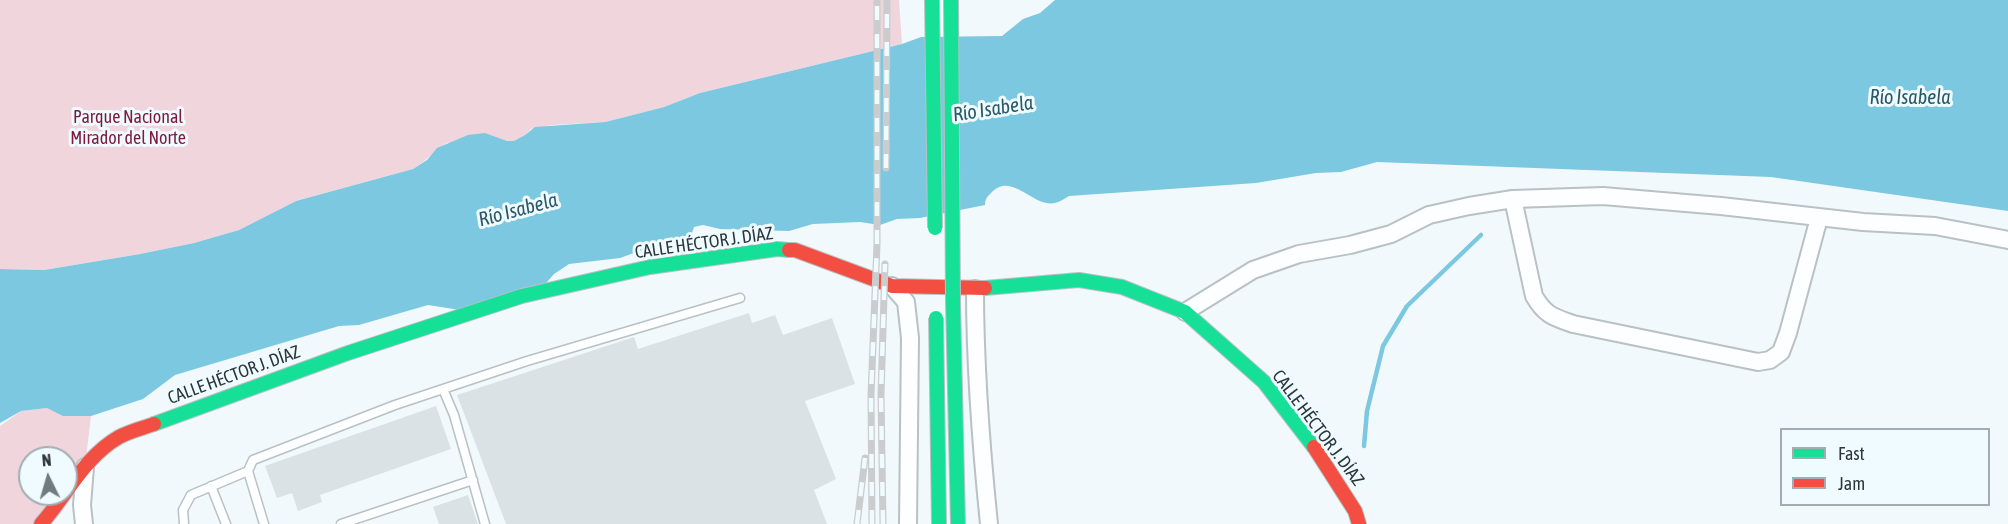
<!DOCTYPE html>
<meta charset="utf-8">
<style>
body{margin:0}
#map{position:relative;width:2008px;height:524px;overflow:hidden;background:#f2f9fc;font-family:"Asap Condensed",sans-serif}
canvas{display:block}
.legend{position:absolute;left:1780px;top:428px;width:210px;height:78px;box-sizing:border-box;background:#effbff;border:2px solid #a1adb1;margin:0;padding:8px 10px;list-style:none;font-size:18px;color:#2c373b}
.legend li{display:flex;align-items:center;gap:12px;height:30px}
.legend b{width:30px;border:2px solid #a1adb1}
.north{position:absolute;left:18px;top:446px;width:60px;height:60px;box-sizing:border-box;background:#effbff;border:2px solid #a1adb1;border-radius:50%;rotate:355deg;font-size:16px;font-weight:700;line-height:24px;text-align:center;color:#2c373b}
.north::after{content:'';display:block;margin:auto;width:21px;height:27px;background:#717b7f;clip-path:polygon(50% 0,100% 100%,50% 72%,0 100%)}
</style>
<div id="map">
<canvas width="2008" height="524"></canvas>
<ul class="legend">
<li><b style="height:8px;background:#16e098"></b>Fast</li>
<li><b style="height:8px;background:#f24e42"></b>Jam</li>
</ul>
<div class="north">N</div>
</div>
<script>
const ctx = document.querySelector('canvas').getContext('2d');
ctx.lineJoin = 'round';
function fillPath(path, color) { ctx.fillStyle = color; ctx.fill(path, 'evenodd'); }
function strokePath(path, color, width, dash) { ctx.strokeStyle = color; ctx.lineWidth = width; ctx.lineCap = dash ? 'butt' : 'round'; ctx.setLineDash(dash || []); ctx.stroke(path); }
function label(font, color, halo, rows, align = 'center') {
  ctx.font = font + ' "Asap Condensed",sans-serif'; ctx.lineWidth = 6; ctx.setLineDash([]); ctx.textBaseline = 'middle'; ctx.strokeStyle = halo; ctx.fillStyle = color; for (const [text, x, y, turn = 0] of rows) {
    ctx.save(); ctx.translate(x, y); ctx.rotate((+turn || 0) * Math.PI / 180); ctx.textAlign = isNaN(turn) ? turn : align; if (halo) ctx.strokeText(text, 0, 0); ctx.fillText(text, 0, 0); ctx.restore();
  }
}
fillPath(new Path2D(`
 M 0,0 L 899,0 L 902,44 L 700,93 L 664,107 L 605,122 L 552,125 L 531,129 L 525,135 L 514,141 L 447,143 C 434,150 427,161 413,169 L 296,201 L 239,230 L 194,243 L 140,254 L 44,270 L 0,269 Z
 M 47,408 L 91,416 L 85,467 L 66,491 L 66,458 L 30,458 L 30,494 L 63,494 L 39,524 L 0,524 L 0,426 L 21,411 Z`), '#f0d5dd');
fillPath(new Path2D(`
 M 1055,0 L 2008,0 L 2008,211 L 1771,177 L 1377,162 L 1341,172 L 1316,173 L 1256,183 L 1069,196 C 1063,200 1055,205 1047,203 C 1028,200 1009,173 991,193 C 987,197 985,199 985,205 L 920,218 L 897,219 L 880,225 L 860,222 L 813,224 L 789,231 L 720,229 L 703,225 L 694,227 L 690,239 L 659,244 L 620,258 L 569,264 L 554,274 L 541,289 L 460,310 L 428,305 L 359,325 L 339,326 L 175,375 L 143,399 L 91,416 L 63,416 L 47,408 L 21,411 L 0,423 L 0,269 L 44,270 L 140,254 L 194,243 L 239,230 L 296,201 L 413,169 L 427,160 L 437,148 L 468,135 L 485,133 L 507,141 L 514,141 L 525,135 L 535,127 L 605,122 L 625,117 L 664,107 L 700,93 L 902,44 L 921,37 L 1002,36 L 1023,19 L 1040,13 Z`), '#7cc8e1');
strokePath(new Path2D(`
 M 1364,446 L 1367,411 L 1383,346 L 1407,306 L 1481,235`), '#7cc8e1', 4.5);
fillPath(new Path2D(`
 M 749,313 L 752,323 L 775,315 L 783,335 L 832,318 L 855,384 L 805,401 L 836,479 L 814,490 L 827,524 L 506,524 L 457,395 L 634,337 L 638,349 Z
 M 436,406 L 451,449 L 320,495 L 322,502 L 298,511 L 292,493 L 277,498 L 265,466 Z
 M 468,495 L 478,524 L 439,524 L 433,507 Z`), '#dae2e6');
const lane = new Path2D(`
 M 443,389 L 527,361 L 740,298
 M 248,471 L 264,524
 M 211,486 L 226,524
 M 184,524 L 183,510 L 191,495 L 248,471 L 253,460 L 395,405 L 443,389 L 454,415 L 485,524
 M 341,524 L 473,480`);
const street = new Path2D(`
 M 1513,199 L 1534,296 C 1545,315 1553,317 1573,324 L 1758,362 L 1770,360 L 1781,352 L 1788,333 L 1819,218
 M 892,286 L 906,302 L 910,338 L 908,524
 M 975,289 C 975,368 981,446 989,524
 M 1185,312 L 1253,270 L 1299,254 L 1350,245 L 1391,234 L 1429,215 L 1469,206 L 1513,199 L 1603,196 L 1721,206 L 1863,222 L 1935,226 L 2008,240
 M 84,524 L 82,505 L 85,467`);
const fast = new Path2D(`
 M 985,288 L 1079,280 L 1122,287 L 1185,312 L 1264,382 L 1314,447
 M 154,424 L 348,353 L 522,296 L 650,267 L 777,249 L 789,250`);
const jam = new Path2D(`
 M 789,250 L 795,250 L 892,286 L 985,288
 M 1314,447 L 1355,511 L 1359,524
 M 41,524 C 67,495 84,457 119,437 C 130,431 143,428 154,424`);
strokePath(lane, '#b9c1c4', 11);
strokePath(street, '#b9c1c4', 20);
strokePath(fast, '#b9c1c4', 16);
strokePath(jam, '#b9c1c4', 16);
strokePath(lane, '#fdfeff', 8);
strokePath(street, '#fdfeff', 16);
strokePath(fast, '#16e098', 14);
strokePath(jam, '#f24e42', 14);
const rail = new Path2D(`
 M 886,168 L 887,0
 M 857,524 L 865,458
 M 872,524 L 871,395 L 877,244 L 877,0
 M 883,524 L 881,395 L 885,264`);
strokePath(rail, '#cacccd', 7);
strokePath(rail, '#effbff', 4.5, [14]);
const fastBridge = new Path2D(`
 M 932,0 L 935,228
 M 951,0 L 953,303 L 958,524
 M 936,318 L 939,524`);
strokePath(fastBridge, '#b9c1c4', 16, []);
strokePath(fastBridge, '#16e098', 14);
label('18px', '#7e1a3e', '#effbff', [
 ["Parque Nacional",128,117],
 ["Mirador del Norte",128,138]
]);
label('18px', '#2c373b', '#effbff', [
 ["CALLE HÉCTOR J. DÍAZ",704,243,-8],
 ["CALLE HÉCTOR J. DÍAZ",234,375,-20],
 ["CALLE HÉCTOR J. DÍAZ",1318,428,53]
]);
label('italic 20px', '#2b5867', '#effbff', [
 ["Río Isabela",1910,98],
 ["Río Isabela",993,109,-9],
 ["Río Isabela",518,210,-15]
]);
</script>
